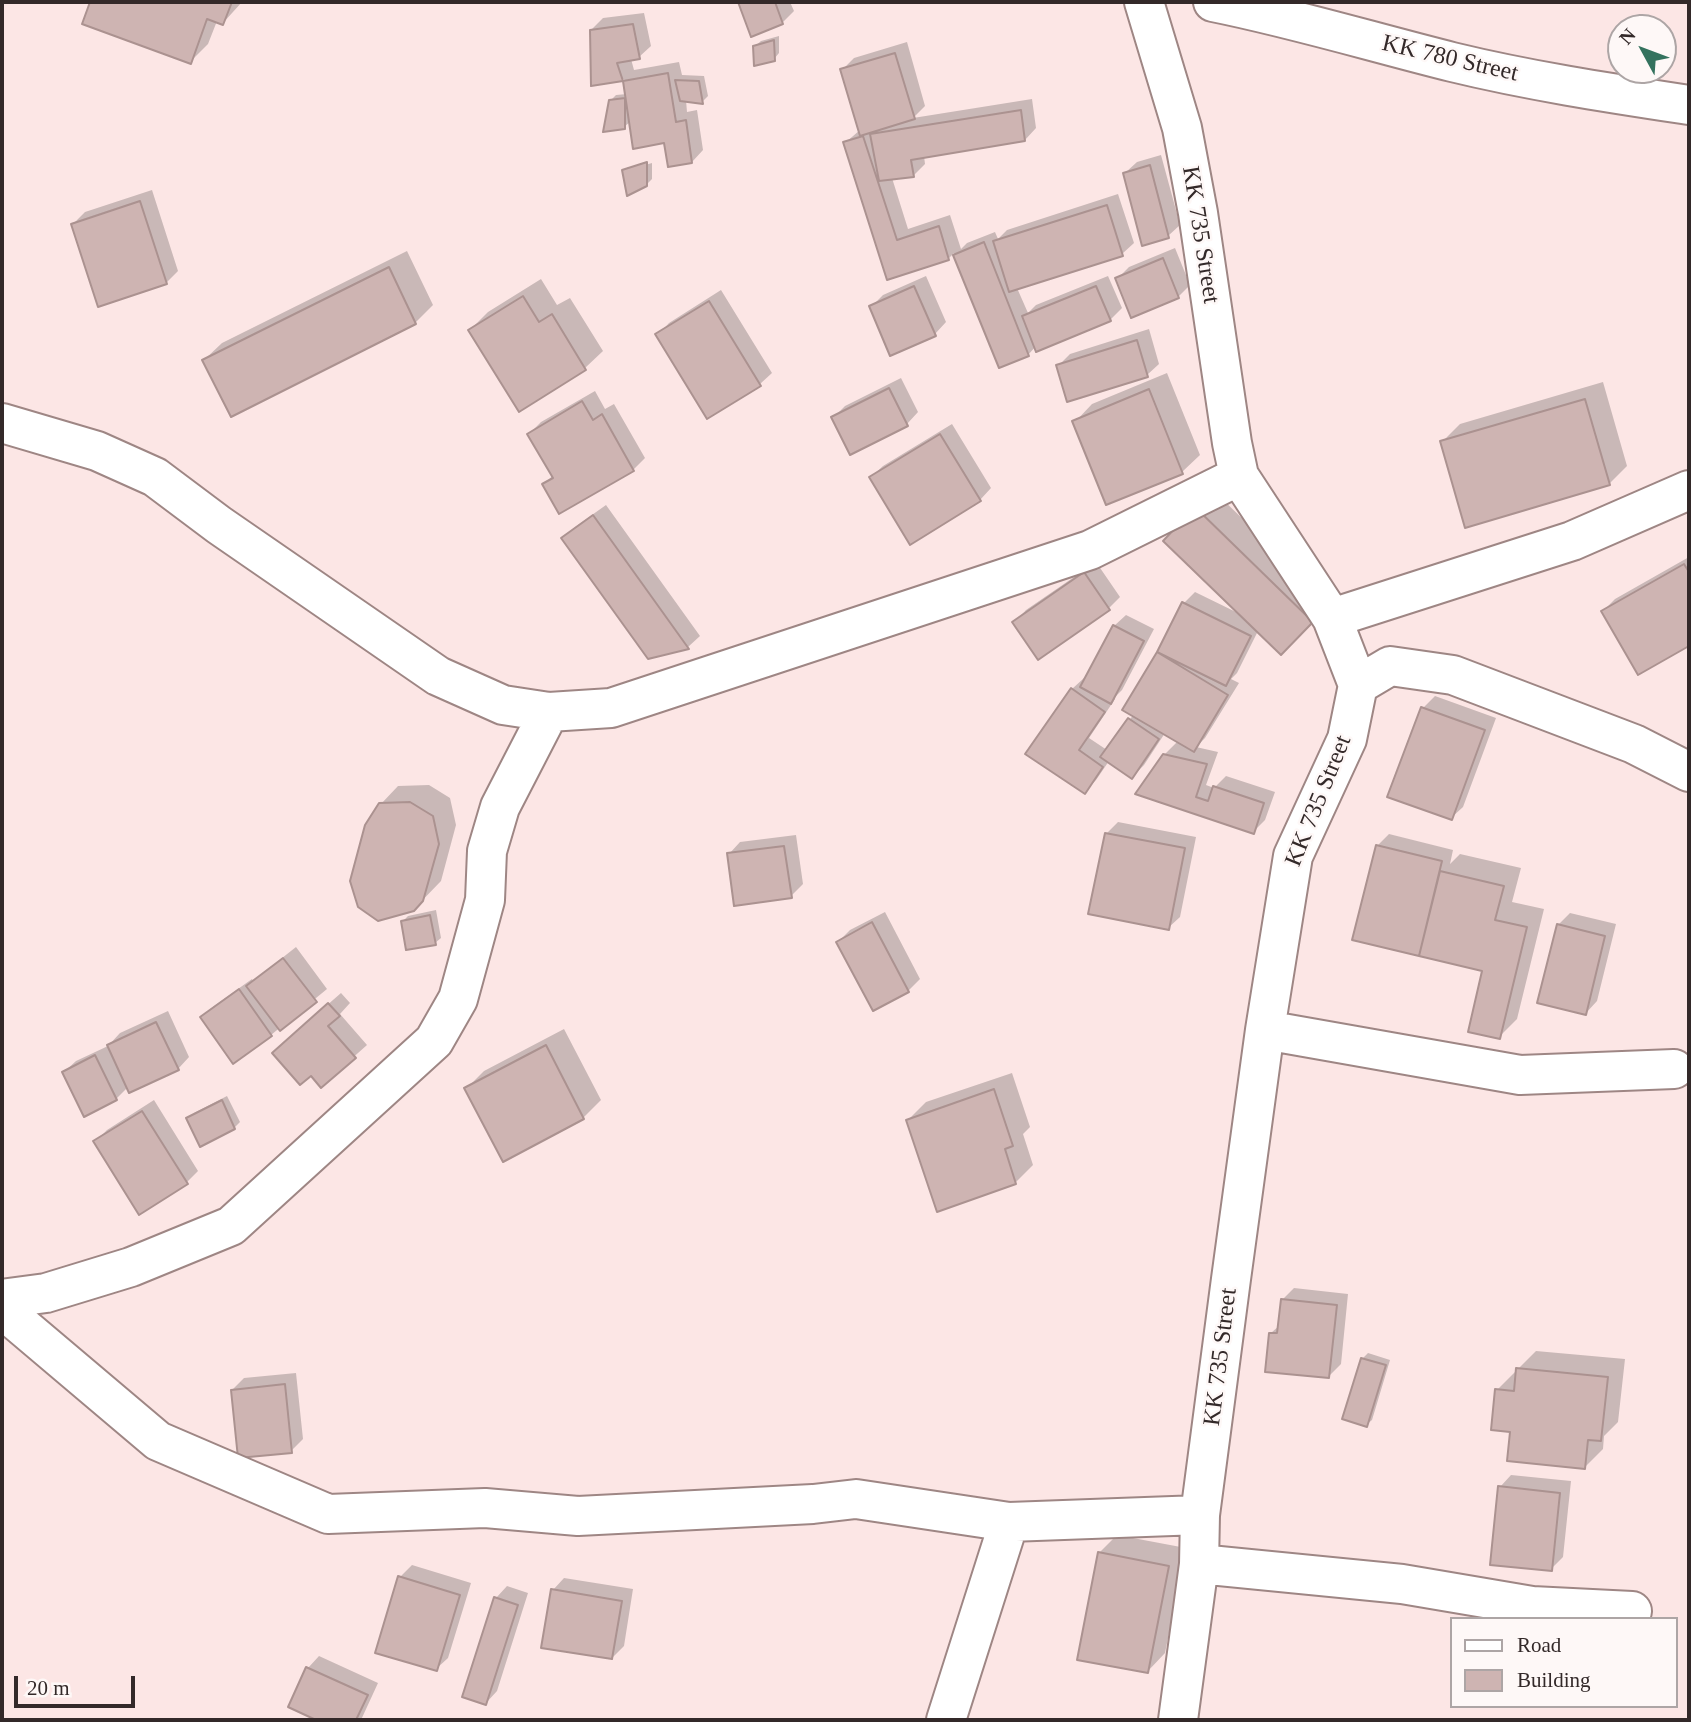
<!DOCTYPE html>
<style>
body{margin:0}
#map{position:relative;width:1691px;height:1722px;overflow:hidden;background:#fce6e5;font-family:Georgia,serif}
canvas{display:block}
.frame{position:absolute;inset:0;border:4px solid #332929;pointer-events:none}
.legend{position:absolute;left:1450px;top:1617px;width:228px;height:91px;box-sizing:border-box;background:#fef8f7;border:2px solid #ada5a5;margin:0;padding:9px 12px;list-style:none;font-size:21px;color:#332929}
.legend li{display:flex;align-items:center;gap:14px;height:35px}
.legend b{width:35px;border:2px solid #ada5a5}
.north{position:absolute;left:1607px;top:14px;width:70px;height:70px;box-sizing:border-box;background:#fef8f7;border:2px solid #ada5a5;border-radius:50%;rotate:311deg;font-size:19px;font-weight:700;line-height:28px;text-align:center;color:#332929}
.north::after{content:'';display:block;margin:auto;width:24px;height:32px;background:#34725e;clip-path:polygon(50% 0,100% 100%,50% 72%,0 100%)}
.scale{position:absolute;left:14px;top:1676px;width:121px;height:32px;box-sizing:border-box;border:4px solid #332929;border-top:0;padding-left:9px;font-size:21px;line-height:24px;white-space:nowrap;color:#332929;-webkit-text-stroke:5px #fef8f7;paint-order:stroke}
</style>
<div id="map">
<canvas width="1691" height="1722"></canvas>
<div class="frame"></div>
<ul class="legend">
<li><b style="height:9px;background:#fff"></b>Road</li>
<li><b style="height:19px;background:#ceb4b2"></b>Building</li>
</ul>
<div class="north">N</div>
<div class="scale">20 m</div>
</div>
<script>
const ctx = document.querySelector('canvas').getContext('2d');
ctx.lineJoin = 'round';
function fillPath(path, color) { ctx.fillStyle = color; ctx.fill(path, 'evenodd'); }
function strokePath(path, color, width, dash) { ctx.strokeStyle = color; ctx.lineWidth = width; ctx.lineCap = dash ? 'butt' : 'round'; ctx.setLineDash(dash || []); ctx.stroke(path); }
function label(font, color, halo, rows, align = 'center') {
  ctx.font = font + ' Georgia,serif'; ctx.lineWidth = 5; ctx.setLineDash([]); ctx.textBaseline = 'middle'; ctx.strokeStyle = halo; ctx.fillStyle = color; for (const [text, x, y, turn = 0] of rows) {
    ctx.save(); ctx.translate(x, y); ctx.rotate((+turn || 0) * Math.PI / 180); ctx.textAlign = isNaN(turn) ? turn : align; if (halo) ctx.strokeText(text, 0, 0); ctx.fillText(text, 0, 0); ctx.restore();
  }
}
fillPath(new Path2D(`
 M 92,2 L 242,2 L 223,23 L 217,21 L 208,44 L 190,62 L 84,23 Z
 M 739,2 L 790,2 L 794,11 L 782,23 L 752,35 Z
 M 644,13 L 651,46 L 639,57 L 631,59 L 634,70 L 679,62 L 682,75 L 704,76 L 708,96 L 702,102 L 686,100 L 687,112 L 697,110 L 703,150 L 692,162 L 666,141 L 631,121 L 624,127 L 610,101 L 616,95 L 627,94 L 624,79 L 592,84 L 591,30 L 603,18 Z
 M 779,36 L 779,53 L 774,59 L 755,46 L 761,41 Z
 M 907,42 L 925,106 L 913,118 L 1032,99 L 1036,128 L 1025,140 L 924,156 L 925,164 L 913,176 L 892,178 L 908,229 L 950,215 L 961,249 L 967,243 L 995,232 L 998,239 L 1007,230 L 1118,194 L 1134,243 L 1122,254 L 1017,288 L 1028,313 L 1036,305 L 1108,276 L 1122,308 L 1110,320 L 1036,346 L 1028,355 L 1000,366 L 954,253 L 948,259 L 888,278 L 845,143 L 860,130 L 842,70 L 854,58 Z
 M 1161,155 L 1180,225 L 1168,236 L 1125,173 L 1137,162 Z
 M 652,163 L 652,179 L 646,185 L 624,171 L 628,167 L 628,170 Z
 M 152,190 L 178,271 L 166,283 L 73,224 L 85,212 Z
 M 1175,248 L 1190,285 L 1178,297 L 1117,279 L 1129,267 Z
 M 407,251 L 433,305 L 415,323 L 231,415 L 204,360 L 222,343 Z
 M 926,276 L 946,322 L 935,334 L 871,307 L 883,295 Z
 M 541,279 L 557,305 L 570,298 L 603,351 L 585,368 L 470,330 L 488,312 Z
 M 721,290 L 772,373 L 760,384 L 707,417 L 658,335 L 669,323 Z
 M 1149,329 L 1159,364 L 1147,375 L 1058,366 L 1070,354 Z
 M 1167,373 L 1200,455 L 1182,472 L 1075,422 L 1092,404 Z
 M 901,378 L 918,412 L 907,424 L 833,418 L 845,406 Z
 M 1603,382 L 1627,466 L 1609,484 L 1442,442 L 1460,424 Z
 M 595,391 L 605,409 L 614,404 L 645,458 L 633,470 L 560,512 L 544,485 L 553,475 L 529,434 L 541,422 Z
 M 952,424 L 991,488 L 980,500 L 871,477 L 883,466 Z
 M 1214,491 L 1329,603 L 1281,653 L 1258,631 L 1237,673 L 1231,679 L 1239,683 L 1205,738 L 1196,747 L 1218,752 L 1206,785 L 1214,788 L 1226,776 L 1275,792 L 1265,820 L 1253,832 L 1138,793 L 1164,755 L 1178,741 L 1165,733 L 1144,765 L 1132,777 L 1109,761 L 1096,780 L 1084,792 L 1028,754 L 1072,689 L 1084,678 L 1086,680 L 1114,626 L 1126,615 L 1154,629 L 1122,690 L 1114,698 L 1115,699 L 1089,738 L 1107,750 L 1134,714 L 1125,709 L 1159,653 L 1184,603 L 1195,592 L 1238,613 L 1165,541 Z
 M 606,505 L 700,636 L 688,647 L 649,657 L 563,538 L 575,527 Z
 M 1689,557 L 1689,644 L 1638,673 L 1603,611 L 1615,599 Z
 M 1096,562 L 1120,597 L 1108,609 L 1015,622 L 1026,610 Z
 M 1435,696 L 1496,718 L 1463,807 L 1451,818 L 1390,796 L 1423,708 Z
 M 429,785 L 450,798 L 456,825 L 441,881 L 413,910 L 380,805 L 398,786 Z
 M 1118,822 L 1196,837 L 1180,917 L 1168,928 L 1106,834 Z
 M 1389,834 L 1453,850 L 1450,864 L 1460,854 L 1521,868 L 1512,902 L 1544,909 L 1517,1019 L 1499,1037 L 1484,970 L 1355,938 L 1377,846 Z
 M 796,835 L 803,884 L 791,896 L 729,854 L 740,842 Z
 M 436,910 L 441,938 L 435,943 L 403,921 L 408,916 Z
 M 885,912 L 920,979 L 908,991 L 838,942 L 850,930 Z
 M 1570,913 L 1616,924 L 1597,1001 L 1586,1013 L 1558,925 Z
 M 296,947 L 327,989 L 271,1035 L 202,1017 L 214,1006 L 252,979 L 253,981 Z
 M 341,993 L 350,1003 L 340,1014 L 367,1045 L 321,1086 L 286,1041 Z
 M 168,1011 L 189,1057 L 178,1069 L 128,1087 L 116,1099 L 64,1072 L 76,1061 L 108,1046 L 120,1033 Z
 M 564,1029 L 601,1100 L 583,1118 L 466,1089 L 484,1071 Z
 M 1012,1073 L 1030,1127 L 1023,1134 L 1033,1165 L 1015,1183 L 908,1120 L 926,1102 Z
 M 227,1096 L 240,1122 L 234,1128 L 188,1119 L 194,1113 Z
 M 154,1100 L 198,1171 L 186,1183 L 95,1142 L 107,1130 Z
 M 1294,1288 L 1348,1294 L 1341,1364 L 1329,1376 L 1271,1333 L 1280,1325 L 1282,1300 Z
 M 1536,1351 L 1625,1359 L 1618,1422 L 1604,1436 L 1603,1449 L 1585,1467 L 1497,1390 L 1515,1372 L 1518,1373 L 1518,1369 Z
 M 1368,1353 L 1390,1360 L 1372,1420 L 1366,1425 L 1363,1358 Z
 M 296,1373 L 303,1439 L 291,1451 L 232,1390 L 244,1378 Z
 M 1511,1475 L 1571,1481 L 1563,1557 L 1551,1569 L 1500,1487 Z
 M 1117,1535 L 1186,1548 L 1165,1653 L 1148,1671 L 1099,1553 Z
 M 412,1565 L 471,1583 L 448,1658 L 436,1669 L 400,1577 Z
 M 564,1578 L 633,1589 L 624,1646 L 612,1658 L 553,1590 Z
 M 507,1586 L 528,1593 L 497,1691 L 486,1703 L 496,1598 Z
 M 319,1656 L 378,1683 L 361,1720 L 321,1720 L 290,1706 L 308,1668 Z`), '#0003');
const building = new Path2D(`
 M 90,2 L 232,2 L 223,25 L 207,19 L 191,64 L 82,24 Z
 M 738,2 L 775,2 L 783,24 L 751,37 Z
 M 633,24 L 640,59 L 617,63 L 623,81 L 591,86 L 590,30 Z
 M 774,40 L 775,61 L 754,66 L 753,46 Z
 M 895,53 L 915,119 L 860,136 L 840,69 Z
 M 668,73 L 676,122 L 686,120 L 692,163 L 668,167 L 664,143 L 633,149 L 623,81 Z
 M 675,80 L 699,81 L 703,104 L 680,101 Z
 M 625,98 L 625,129 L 603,132 L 609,100 Z
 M 1021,110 L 1025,141 L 911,160 L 914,177 L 879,181 L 870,134 Z
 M 863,136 L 897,240 L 939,226 L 949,260 L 887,280 L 843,142 Z
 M 647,162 L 647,186 L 627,196 L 622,170 Z
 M 1150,165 L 1169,238 L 1142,246 L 1123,173 Z
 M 140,201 L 167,284 L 98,307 L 71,224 Z
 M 1107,205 L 1123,256 L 1009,292 L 993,241 Z
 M 984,242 L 1029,356 L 999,368 L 953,255 Z
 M 1163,258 L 1179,298 L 1131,318 L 1115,278 Z
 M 389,267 L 416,324 L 231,417 L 202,360 Z
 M 914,286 L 936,336 L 890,356 L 869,306 Z
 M 1096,286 L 1111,321 L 1036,352 L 1022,316 Z
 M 523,296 L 539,322 L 552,314 L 586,370 L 519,412 L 468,330 Z
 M 709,301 L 761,386 L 707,419 L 655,334 Z
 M 1137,340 L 1148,377 L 1067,402 L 1056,365 Z
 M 889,388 L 908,426 L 850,455 L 831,417 Z
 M 1149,389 L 1183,474 L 1106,505 L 1072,421 Z
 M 1585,399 L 1610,485 L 1465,528 L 1440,441 Z
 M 582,401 L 593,420 L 602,414 L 634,471 L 559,514 L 542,484 L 553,478 L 527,434 Z
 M 940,434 L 981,501 L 910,545 L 869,477 Z
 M 1195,507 L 1313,622 L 1281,655 L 1163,541 Z
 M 593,515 L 689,649 L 648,659 L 561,538 Z
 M 1684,564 L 1689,572 L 1689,646 L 1638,675 L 1601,611 Z
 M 1084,572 L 1110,610 L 1038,660 L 1012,622 Z
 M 1182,602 L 1251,636 L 1226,686 L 1157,652 Z
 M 1113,625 L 1144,641 L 1111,704 L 1080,687 Z
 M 1157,652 L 1228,695 L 1194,752 L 1122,710 Z
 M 1071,688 L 1105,712 L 1079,750 L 1103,767 L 1085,794 L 1025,754 Z
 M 1421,707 L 1485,730 L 1452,820 L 1387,797 Z
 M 1128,718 L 1159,739 L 1132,779 L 1100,757 Z
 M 1163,754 L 1207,764 L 1196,797 L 1208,801 L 1213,786 L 1264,803 L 1254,834 L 1135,794 Z
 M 410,802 L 433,816 L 439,844 L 423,901 L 414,911 L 378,921 L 358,907 L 350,881 L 365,825 L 379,803 Z
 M 1105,833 L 1185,848 L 1169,930 L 1088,914 Z
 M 1376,845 L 1442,861 L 1419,956 L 1352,940 Z
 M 784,846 L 792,898 L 734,906 L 727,853 Z
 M 1440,871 L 1504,886 L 1495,920 L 1527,927 L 1500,1039 L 1468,1032 L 1482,971 L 1419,956 Z
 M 430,915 L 436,945 L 406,950 L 401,921 Z
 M 872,922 L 909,992 L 873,1011 L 836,942 Z
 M 1557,924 L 1605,936 L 1586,1015 L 1537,1003 Z
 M 283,958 L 317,1002 L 280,1031 L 246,986 Z
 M 239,989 L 272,1036 L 233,1064 L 200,1017 Z
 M 328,1003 L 340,1016 L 328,1026 L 356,1058 L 321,1088 L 311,1076 L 300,1085 L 272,1053 Z
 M 156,1022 L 179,1070 L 129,1093 L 107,1045 Z
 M 546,1045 L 584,1119 L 503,1162 L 464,1088 Z
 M 95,1055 L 117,1100 L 84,1117 L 62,1072 Z
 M 994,1089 L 1013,1146 L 1005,1149 L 1016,1184 L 937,1212 L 906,1120 Z
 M 222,1100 L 235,1129 L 200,1147 L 186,1118 Z
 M 142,1111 L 188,1184 L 139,1215 L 93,1141 Z
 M 1281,1299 L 1337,1305 L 1329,1378 L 1265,1372 L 1269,1333 L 1277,1333 Z
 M 1361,1358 L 1386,1365 L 1367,1427 L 1342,1419 Z
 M 1516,1368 L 1608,1377 L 1601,1441 L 1588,1440 L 1585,1469 L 1507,1461 L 1510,1432 L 1491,1430 L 1495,1389 L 1514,1391 Z
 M 285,1384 L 292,1453 L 238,1458 L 231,1390 Z
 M 1498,1486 L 1560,1493 L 1552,1571 L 1490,1565 Z
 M 1098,1552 L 1169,1566 L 1148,1673 L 1077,1660 Z
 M 398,1576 L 460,1595 L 437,1671 L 375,1653 Z
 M 551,1589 L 622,1601 L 612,1659 L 541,1648 Z
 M 494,1597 L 518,1605 L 486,1705 L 462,1697 Z
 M 306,1667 L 368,1695 L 356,1720 L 316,1720 L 288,1707 Z`);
fillPath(building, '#ceb4b2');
strokePath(building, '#ab9290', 2);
const street = new Path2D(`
 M 1144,2 L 1182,128 L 1198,213 L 1232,443 L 1239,476 L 1332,618 L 1358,685 L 1347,739 L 1293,856 L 1265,1030 L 1231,1279 L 1200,1515 L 1199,1564 L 1178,1720
 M 1213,2 C 1293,18 1372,42 1452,62 C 1530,81 1610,93 1689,105
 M 2,423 L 97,451 L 155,477 L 219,525 L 438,676 L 503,705 L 549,712 L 611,708 L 1090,550 L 1239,476
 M 1332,618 L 1572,541 L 1689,490
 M 1358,685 L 1390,666 L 1453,675 L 1634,744 L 1689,772
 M 1265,1030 L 1520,1075 L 1674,1069
 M 2,1299 L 46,1293 L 131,1267 L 231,1226 L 434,1041 L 458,999 L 485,900 L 487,851 L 500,807 L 549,712
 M 2,1309 L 158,1441 L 328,1514 L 485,1508 L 578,1516 L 813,1504 L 856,1499 L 1009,1522 L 1200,1515
 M 1199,1564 L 1402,1584 L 1532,1606 L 1632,1611
 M 946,1720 L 1009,1522`);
strokePath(street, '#9e8684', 42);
strokePath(street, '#fff', 38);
label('24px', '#332929', '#fef8f7', [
 ["KK 780 Street",1450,59,13],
 ["KK 735 Street",1200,235,81],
 ["KK 735 Street",1319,801,-68],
 ["KK 735 Street",1221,1357,-83]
]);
</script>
